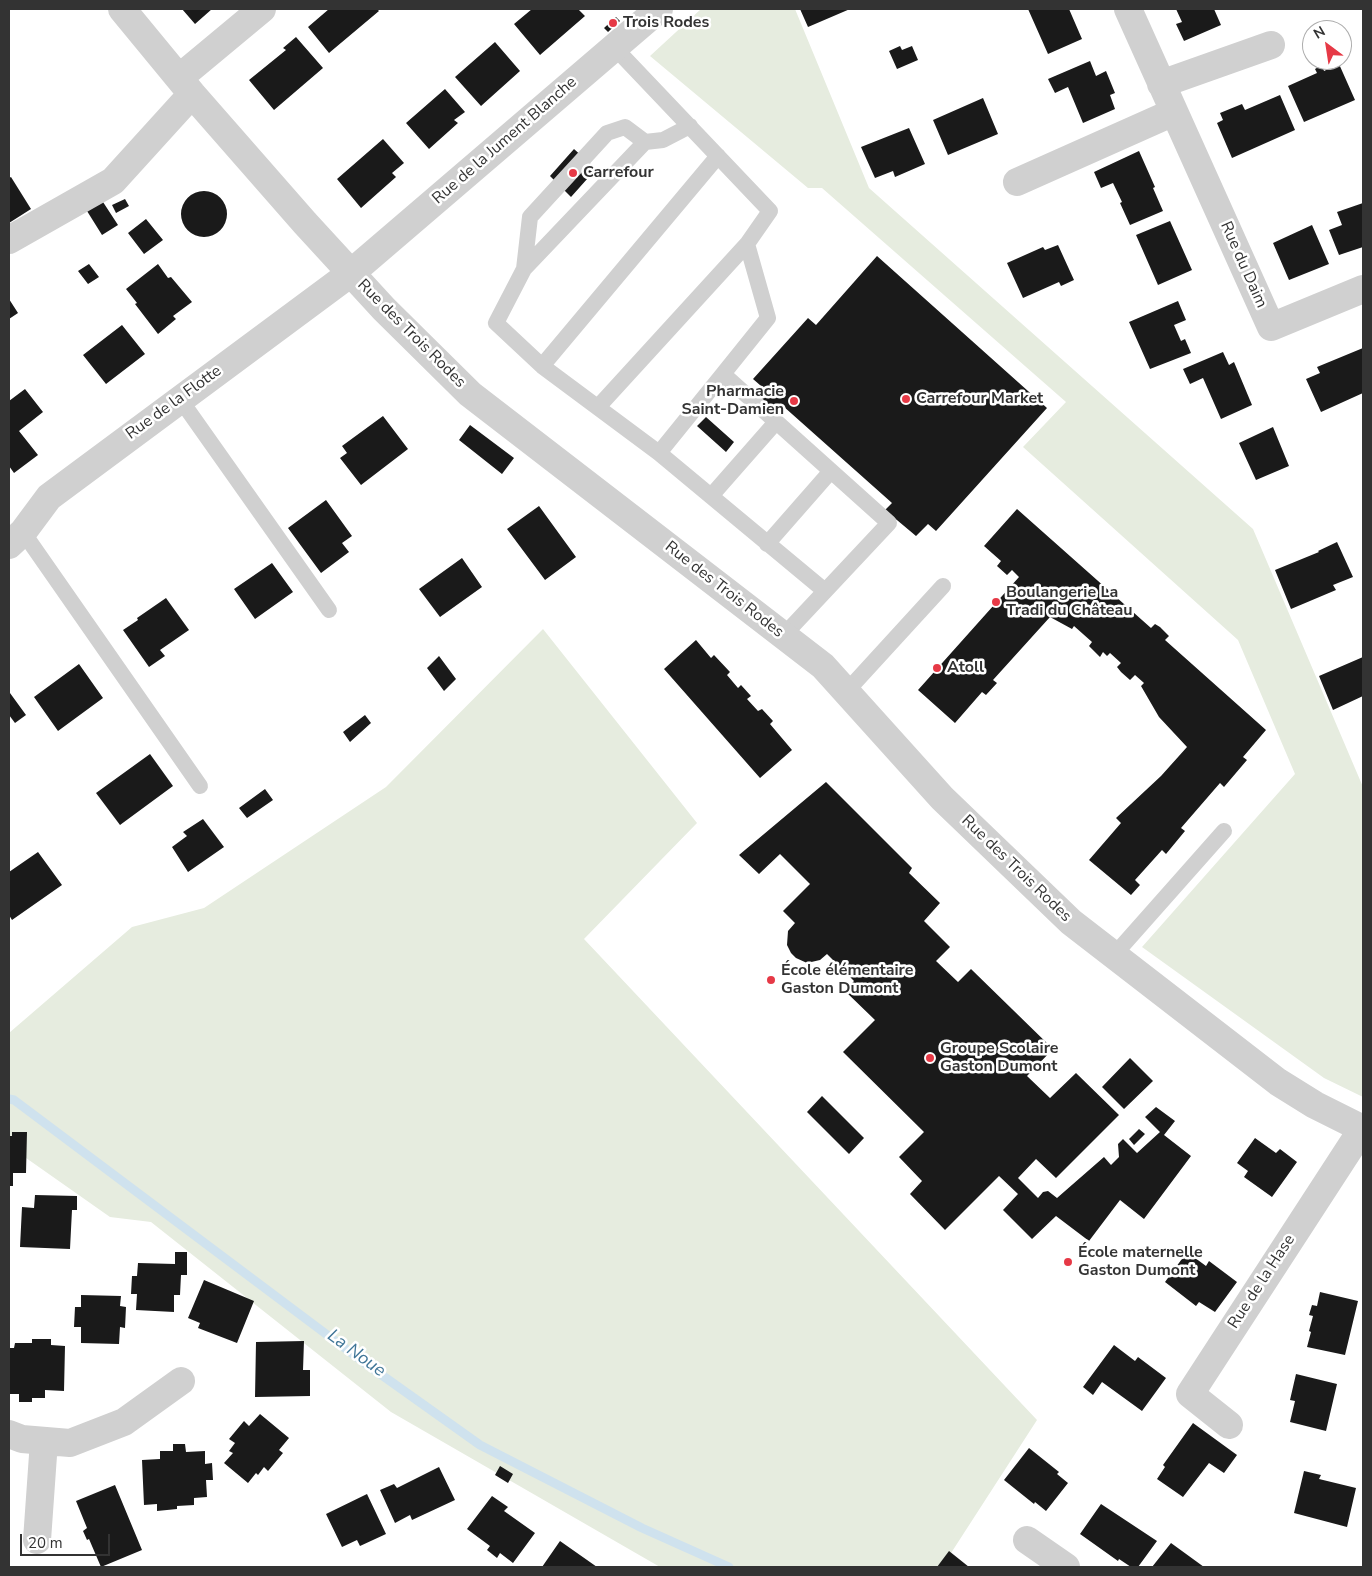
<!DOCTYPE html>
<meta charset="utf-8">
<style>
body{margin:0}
#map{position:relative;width:1372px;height:1576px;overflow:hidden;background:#fff;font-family:"Nunito Sans",sans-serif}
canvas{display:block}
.frame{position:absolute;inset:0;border:10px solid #333;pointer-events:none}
.north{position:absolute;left:1302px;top:20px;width:50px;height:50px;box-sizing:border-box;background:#fff;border:1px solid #adadad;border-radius:50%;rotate:329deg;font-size:14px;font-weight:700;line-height:20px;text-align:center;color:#333}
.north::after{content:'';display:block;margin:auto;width:18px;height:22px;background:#e63946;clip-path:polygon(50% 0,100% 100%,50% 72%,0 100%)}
.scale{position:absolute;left:20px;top:1534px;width:90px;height:22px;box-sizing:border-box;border:2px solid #333;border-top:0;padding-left:6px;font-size:15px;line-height:18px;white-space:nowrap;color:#333;-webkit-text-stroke:4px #fff;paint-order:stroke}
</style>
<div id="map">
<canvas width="1372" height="1576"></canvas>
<div class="frame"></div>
<div class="north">N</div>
<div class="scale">20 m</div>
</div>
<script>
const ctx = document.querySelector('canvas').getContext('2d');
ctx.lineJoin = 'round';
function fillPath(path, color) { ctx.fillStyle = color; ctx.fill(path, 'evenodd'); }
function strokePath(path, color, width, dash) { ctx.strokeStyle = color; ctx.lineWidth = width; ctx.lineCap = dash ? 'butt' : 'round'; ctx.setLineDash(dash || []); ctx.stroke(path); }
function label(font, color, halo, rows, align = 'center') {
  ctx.font = font + ' "Nunito Sans",sans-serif'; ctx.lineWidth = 5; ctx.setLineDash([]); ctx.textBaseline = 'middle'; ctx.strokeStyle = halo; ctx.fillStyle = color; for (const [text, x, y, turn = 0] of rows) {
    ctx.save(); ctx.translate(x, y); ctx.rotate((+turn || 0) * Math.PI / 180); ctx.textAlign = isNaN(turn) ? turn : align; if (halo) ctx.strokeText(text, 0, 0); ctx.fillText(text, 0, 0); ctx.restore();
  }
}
fillPath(new Path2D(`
 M 701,9 L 795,9 L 869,188 L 1253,529 L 1363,787 L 1363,1097 L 1324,1078 L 1142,947 L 1295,774 L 1238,640 L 1023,447 L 1066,402 L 822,188 L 808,188 L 650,56 Z
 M 543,629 L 697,823 L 584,939 L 1037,1420 L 942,1567 L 660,1567 L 391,1412 L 151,1222 L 110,1217 L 9,1146 L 9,1033 L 132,927 L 204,908 L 386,787 Z`), '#e6ecdf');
strokePath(new Path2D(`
 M 9,1099 L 14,1100 L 362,1361 L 480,1445 L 642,1528 L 729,1567`), '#cfe2ee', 9);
fillPath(new Path2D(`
 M 182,9 L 212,9 L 195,24 Z
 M 329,9 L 377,9 L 379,11 L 329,53 L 308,27 Z
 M 532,9 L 578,9 L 585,16 L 540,55 L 514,24 Z
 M 800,9 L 850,9 L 808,27 Z
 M 1028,9 L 1069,9 L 1082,39 L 1048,54 Z
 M 1176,9 L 1214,9 L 1221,25 L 1184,41 L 1176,24 L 1182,22 Z
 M 616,17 L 620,21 L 608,32 L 604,28 Z
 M 296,37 L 323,68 L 274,110 L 249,80 L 286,50 L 283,48 Z
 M 495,42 L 520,71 L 481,106 L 455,77 Z
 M 900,46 L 902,50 L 912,46 L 918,60 L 897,69 L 889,51 Z
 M 1090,61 L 1096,76 L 1106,71 L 1115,93 L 1110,95 L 1115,109 L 1083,123 L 1068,87 L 1055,93 L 1048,79 Z
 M 1339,64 L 1355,100 L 1304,122 L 1288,86 L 1317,73 L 1315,69 L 1322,65 L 1324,71 Z
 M 445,89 L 465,112 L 454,120 L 458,123 L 429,149 L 406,123 Z
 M 1280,95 L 1295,130 L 1232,158 L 1217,123 L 1223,120 L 1220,113 L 1242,104 L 1245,110 Z
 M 983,98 L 998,134 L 948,155 L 933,120 Z
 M 909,128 L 925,164 L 895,177 L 893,171 L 875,178 L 861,147 Z
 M 383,139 L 404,163 L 392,173 L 396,177 L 361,208 L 337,179 Z
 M 574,149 L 596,169 L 571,197 L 550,176 Z
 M 1139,151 L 1155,187 L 1153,188 L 1163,211 L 1130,225 L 1120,203 L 1122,202 L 1113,183 L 1101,188 L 1094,172 Z
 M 11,177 L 31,209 L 9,223 L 9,178 Z
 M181 214a23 23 0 1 1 46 0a23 23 0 1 1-46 0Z
 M 125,199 L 129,206 L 116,213 L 112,205 Z
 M 103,202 L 118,225 L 102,235 L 87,211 Z
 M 1363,203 L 1363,247 L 1339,255 L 1329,230 L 1342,225 L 1337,212 Z
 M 146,219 L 163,240 L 144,254 L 128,233 Z
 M 1170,221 L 1192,270 L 1158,285 L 1136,235 Z
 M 1312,225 L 1329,264 L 1289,280 L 1273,243 Z
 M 1058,245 L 1074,280 L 1061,286 L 1059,282 L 1023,298 L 1007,263 L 1043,247 L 1045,250 Z
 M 877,256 L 1047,408 L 936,531 L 928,524 L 916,536 L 885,510 L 892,503 L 783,406 L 778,413 L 762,399 L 768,392 L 753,379 L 808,318 L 816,325 Z
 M 89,264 L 99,277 L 88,284 L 78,271 Z
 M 158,264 L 168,278 L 171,277 L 192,302 L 173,316 L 176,319 L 158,334 L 135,304 L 137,303 L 126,289 Z
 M 9,299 L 18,313 L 9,319 Z
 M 1178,301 L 1186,320 L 1174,325 L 1181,341 L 1185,339 L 1191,353 L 1150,369 L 1129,322 Z
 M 122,325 L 145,354 L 106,384 L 83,355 Z
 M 1363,348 L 1363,393 L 1321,412 L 1306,379 L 1320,373 L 1317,367 Z
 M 1223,352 L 1229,365 L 1234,362 L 1252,405 L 1221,419 L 1203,378 L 1190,384 L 1183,369 Z
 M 25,389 L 43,412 L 19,431 L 38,455 L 14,473 L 9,466 L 9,401 Z
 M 383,416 L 408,449 L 361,485 L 340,458 L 347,453 L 342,446 Z
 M 706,417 L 734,442 L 726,452 L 697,426 Z
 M 470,425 L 514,458 L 502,474 L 459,440 Z
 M 1273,427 L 1289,466 L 1256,480 L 1239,443 Z
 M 326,500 L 352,536 L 342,543 L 349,552 L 321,573 L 288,528 Z
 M 539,506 L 576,557 L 545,580 L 507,529 Z
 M 1017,509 L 1151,628 L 1155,624 L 1160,627 L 1169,636 L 1165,640 L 1266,730 L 1243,757 L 1247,760 L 1224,787 L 1220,783 L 1181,828 L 1185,831 L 1166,854 L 1162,850 L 1135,880 L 1140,885 L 1131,895 L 1089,860 L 1121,823 L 1116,818 L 1161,776 L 1187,747 L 1159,717 L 1141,686 L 1144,683 L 1135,675 L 1130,680 L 1121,672 L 1117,667 L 1121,663 L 1110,653 L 1107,656 L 1103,652 L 1100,657 L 1089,646 L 1092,642 L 1074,626 L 1072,629 L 1050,617 L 993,680 L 997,683 L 986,695 L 982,692 L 955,723 L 918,690 L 1019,577 L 1012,570 L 1007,575 L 997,566 L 1001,561 L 984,546 Z
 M 1337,542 L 1353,577 L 1333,585 L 1336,590 L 1291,609 L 1275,570 L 1319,552 L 1318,551 Z
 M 462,558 L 482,587 L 440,617 L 419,589 Z
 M 272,563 L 293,592 L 255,619 L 234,589 Z
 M 166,598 L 189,630 L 160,650 L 165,656 L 149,667 L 123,630 L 138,620 L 137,618 Z
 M 696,640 L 711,658 L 714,655 L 730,672 L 727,675 L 738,688 L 741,685 L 751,696 L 747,699 L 758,711 L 762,709 L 773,721 L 770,724 L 792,750 L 760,778 L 664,669 Z
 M 439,656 L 456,679 L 444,691 L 427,668 Z
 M 1363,657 L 1363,696 L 1333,710 L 1319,676 Z
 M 79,664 L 103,698 L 58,731 L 34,697 Z
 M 10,693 L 26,715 L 15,723 L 9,715 Z
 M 365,715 L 371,723 L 350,742 L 343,732 Z
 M 150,754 L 173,786 L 120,825 L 96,793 Z
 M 826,782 L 912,868 L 909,873 L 940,903 L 924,921 L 950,947 L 936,961 L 958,982 L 971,969 L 1053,1049 L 1027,1076 L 1050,1098 L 1076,1073 L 1119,1115 L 1056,1178 L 1036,1159 L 1018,1178 L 1038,1198 L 1043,1192 L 1048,1191 L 1057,1198 L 1104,1157 L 1111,1165 L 1119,1157 L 1118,1144 L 1123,1139 L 1137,1153 L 1160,1132 L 1145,1117 L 1156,1107 L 1175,1121 L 1164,1135 L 1191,1156 L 1144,1219 L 1120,1200 L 1089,1241 L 1056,1216 L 1032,1239 L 1003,1210 L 1018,1194 L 999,1176 L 945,1230 L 910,1194 L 922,1181 L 899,1157 L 924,1132 L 843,1052 L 875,1020 L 845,991 L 854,981 L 827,954 L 820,960 L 807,963 L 796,958 L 791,953 L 787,945 L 788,931 L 795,923 L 783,911 L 810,884 L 780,854 L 759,874 L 739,855 Z
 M 265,789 L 273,800 L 247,818 L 239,808 Z
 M 203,819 L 224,847 L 188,872 L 172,847 L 187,836 L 183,832 Z
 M 38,852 L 62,885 L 12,920 L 9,915 L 9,872 Z
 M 1130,1058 L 1153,1081 L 1124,1109 L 1102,1087 Z
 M 822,1096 L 864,1138 L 849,1154 L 807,1112 Z
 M 1139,1129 L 1145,1134 L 1134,1145 L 1129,1139 Z
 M 12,1132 L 27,1132 L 26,1173 L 13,1173 L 13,1186 L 9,1186 L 9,1136 L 12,1136 Z
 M 1255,1138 L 1276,1153 L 1280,1149 L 1297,1162 L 1272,1197 L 1244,1177 L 1248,1171 L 1237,1163 Z
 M 35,1195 L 77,1196 L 77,1210 L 72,1210 L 70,1249 L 20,1247 L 22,1207 L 34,1208 Z
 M 175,1252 L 187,1252 L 187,1275 L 181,1275 L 180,1295 L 174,1295 L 174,1312 L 136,1310 L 137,1294 L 131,1294 L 132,1276 L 137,1276 L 138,1263 L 175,1264 Z
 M 1187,1252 L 1206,1266 L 1209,1261 L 1237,1282 L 1215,1312 L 1199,1302 L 1196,1306 L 1165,1282 Z
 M 204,1280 L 254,1301 L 237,1343 L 198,1328 L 200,1323 L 188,1318 Z
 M 1320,1292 L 1358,1301 L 1345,1355 L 1307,1347 L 1311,1332 L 1309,1331 L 1313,1316 L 1309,1315 L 1312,1305 L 1317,1306 Z
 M 81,1295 L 121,1296 L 120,1306 L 126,1307 L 125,1328 L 120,1327 L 119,1344 L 81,1343 L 81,1327 L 74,1327 L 75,1307 L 81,1307 Z
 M 32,1339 L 51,1339 L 51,1345 L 65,1346 L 64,1391 L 45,1390 L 45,1398 L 32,1398 L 32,1402 L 19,1402 L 19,1394 L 9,1394 L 9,1348 L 14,1348 L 15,1343 L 32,1343 Z
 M 304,1341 L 303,1370 L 310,1370 L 310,1396 L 255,1397 L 256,1342 Z
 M 1114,1345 L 1135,1361 L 1138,1357 L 1166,1378 L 1142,1411 L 1102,1382 L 1093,1395 L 1083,1387 Z
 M 1296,1374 L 1337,1384 L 1326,1431 L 1290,1422 L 1295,1401 L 1290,1400 Z
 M 260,1414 L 289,1438 L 279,1450 L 283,1453 L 268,1471 L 264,1467 L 258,1475 L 256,1473 L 248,1483 L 224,1463 L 233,1453 L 229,1451 L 235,1443 L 229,1439 L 244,1421 L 249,1426 Z
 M 1193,1423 L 1237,1455 L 1224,1473 L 1209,1463 L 1183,1497 L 1157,1479 L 1165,1467 L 1163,1465 Z
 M 173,1444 L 185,1444 L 186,1452 L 205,1451 L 205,1464 L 212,1463 L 213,1480 L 206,1480 L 207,1497 L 194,1498 L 194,1505 L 177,1506 L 177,1509 L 157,1511 L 157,1504 L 144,1505 L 142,1460 L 160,1459 L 160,1451 L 173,1451 Z
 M 1029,1448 L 1059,1472 L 1057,1474 L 1068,1483 L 1046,1511 L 1035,1502 L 1034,1504 L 1004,1480 Z
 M 500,1466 L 513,1474 L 508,1483 L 495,1475 Z
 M 439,1467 L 455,1500 L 412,1520 L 410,1515 L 395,1523 L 380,1490 L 394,1484 L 397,1488 Z
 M 1304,1471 L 1321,1475 L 1319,1479 L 1356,1488 L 1347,1527 L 1294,1513 Z
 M 115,1485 L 142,1550 L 101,1567 L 89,1539 L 87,1540 L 83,1531 L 87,1528 L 76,1501 Z
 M 367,1494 L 386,1534 L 360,1546 L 357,1540 L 342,1547 L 326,1514 Z
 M 492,1496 L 508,1507 L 504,1511 L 535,1533 L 513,1563 L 500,1553 L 497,1558 L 487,1550 L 490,1546 L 467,1529 Z
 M 1101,1504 L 1157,1541 L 1138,1567 L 1131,1567 L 1119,1559 L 1118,1561 L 1080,1534 Z
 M 560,1541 L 597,1567 L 542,1567 Z
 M 1171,1543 L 1204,1567 L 1152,1567 Z
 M 949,1551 L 969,1567 L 937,1567 Z`), '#1a1a1a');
strokePath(new Path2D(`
 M 615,48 L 770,211 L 747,244 L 768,318 L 723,374 L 889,523 L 783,636
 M 690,126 L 663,140 L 645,142 L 524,269 L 496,323 L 542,366 L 718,156
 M 524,269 L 530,217 L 607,133 L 625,127 L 645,142
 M 542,366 L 659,453 L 825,591
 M 180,399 L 329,610
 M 598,407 L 747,244
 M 659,453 L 723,374
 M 711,496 L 776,422
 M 23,532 L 200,786
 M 767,544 L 831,471
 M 846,692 L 943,586
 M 1115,954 L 1224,831`), '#d0d0d0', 16);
strokePath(new Path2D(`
 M 122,9 L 192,94 L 305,223 L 384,309 L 470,394 L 823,666 L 942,798 L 1071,922 L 1278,1082 L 1315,1105 L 1363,1129
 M 1128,9 L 1271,327 L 1363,289
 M 179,78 L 262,9
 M 1161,84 L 1271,45
 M 1017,182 L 1174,112
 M 9,240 L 113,181 L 192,94
 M 9,545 L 23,532 L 49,497 L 351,273 L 659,9
 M 1229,1425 L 1190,1394 L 1363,1128
 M 9,1434 L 22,1439 L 70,1443 L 124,1422 L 181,1381
 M 37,1540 L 44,1441
 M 1027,1540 L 1066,1567`), '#d0d0d0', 28);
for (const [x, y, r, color] of [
 [613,23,5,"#e63946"],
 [573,173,5,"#e63946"],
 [906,399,5,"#e63946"],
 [794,401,5,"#e63946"],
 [996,602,5,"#e63946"],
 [937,668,5,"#e63946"],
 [771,980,5,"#e63946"],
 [930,1058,5,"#e63946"],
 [1068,1262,5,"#e63946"]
]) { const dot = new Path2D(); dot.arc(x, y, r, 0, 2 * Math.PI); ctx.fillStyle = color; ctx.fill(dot); strokePath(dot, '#fff', 2); }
label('bold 16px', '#333', '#fff', [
 ["Trois Rodes",623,23],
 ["Carrefour",583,173],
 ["Pharmacie",784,392,"right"],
 ["Saint-Damien",784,410,"right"],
 ["Carrefour Market",916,399],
 ["Boulangerie La",1006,593],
 ["Tradi du Château",1006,611],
 ["Atoll",947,668],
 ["École élémentaire",781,971],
 ["Gaston Dumont",781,989],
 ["Groupe Scolaire",940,1049],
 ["Gaston Dumont",940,1067],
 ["École maternelle",1078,1253],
 ["Gaston Dumont",1078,1271]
], 'left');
label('16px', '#333', '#fff', [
 ["Rue de la Jument Blanche",505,141,-41],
 ["Rue du Daim",1243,265,66],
 ["Rue des Trois Rodes",411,334,45],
 ["Rue de la Flotte",174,403,-36],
 ["Rue des Trois Rodes",724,590,38],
 ["Rue des Trois Rodes",1016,869,44],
 ["Rue de la Hase",1262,1282,-57]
]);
label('italic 18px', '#3f7597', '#fff', [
 ["La Noue",356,1354,36]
]);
</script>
